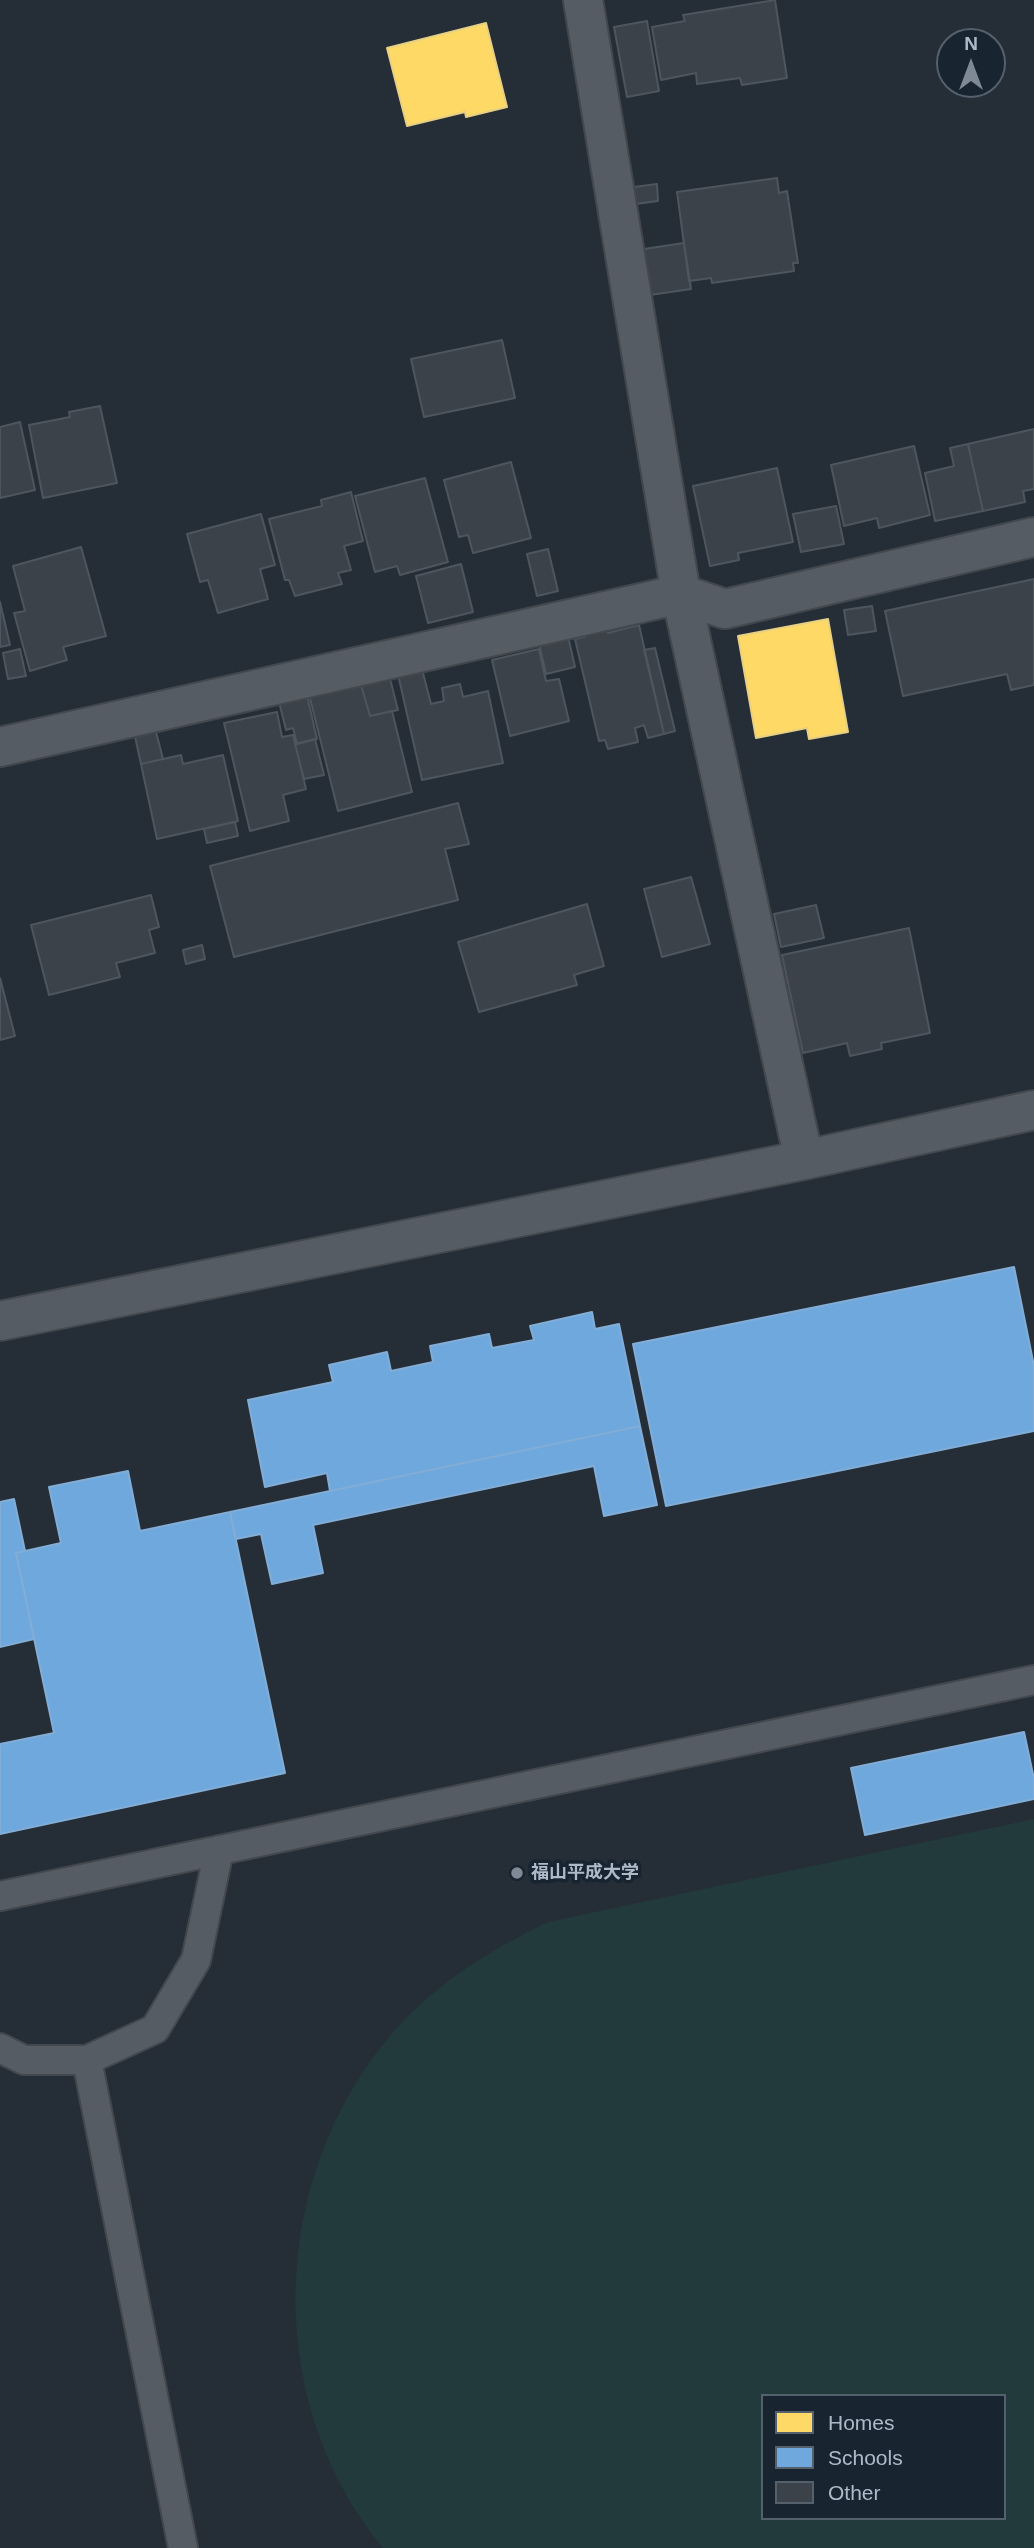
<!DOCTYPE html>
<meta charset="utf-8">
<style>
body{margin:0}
#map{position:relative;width:1034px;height:2548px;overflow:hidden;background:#252e36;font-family:Helvetica,sans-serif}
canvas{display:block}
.legend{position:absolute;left:761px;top:2394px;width:245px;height:126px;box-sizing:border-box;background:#192431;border:2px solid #55606d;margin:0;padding:9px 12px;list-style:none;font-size:21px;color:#aebac8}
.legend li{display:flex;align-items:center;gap:14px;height:35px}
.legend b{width:35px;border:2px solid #55606d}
.north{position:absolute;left:936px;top:28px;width:70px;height:70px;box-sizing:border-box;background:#192431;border:2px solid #55606d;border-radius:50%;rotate:0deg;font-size:19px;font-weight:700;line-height:28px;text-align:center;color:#aebac8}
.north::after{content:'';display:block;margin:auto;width:24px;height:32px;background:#7e8995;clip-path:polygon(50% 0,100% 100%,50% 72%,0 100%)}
</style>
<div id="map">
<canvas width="1034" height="2548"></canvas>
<ul class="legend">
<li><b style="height:19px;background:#ffd966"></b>Homes</li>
<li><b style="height:19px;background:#6fa8dc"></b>Schools</li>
<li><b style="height:19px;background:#3b4249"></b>Other</li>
</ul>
<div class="north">N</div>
</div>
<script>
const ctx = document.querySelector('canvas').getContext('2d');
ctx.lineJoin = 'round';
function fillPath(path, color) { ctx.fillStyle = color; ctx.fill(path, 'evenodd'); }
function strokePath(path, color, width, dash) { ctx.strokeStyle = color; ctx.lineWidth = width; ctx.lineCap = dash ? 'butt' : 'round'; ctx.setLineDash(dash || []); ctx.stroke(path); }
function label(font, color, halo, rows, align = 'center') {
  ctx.font = font + ' Helvetica,"Noto Sans JP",sans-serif'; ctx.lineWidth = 7; ctx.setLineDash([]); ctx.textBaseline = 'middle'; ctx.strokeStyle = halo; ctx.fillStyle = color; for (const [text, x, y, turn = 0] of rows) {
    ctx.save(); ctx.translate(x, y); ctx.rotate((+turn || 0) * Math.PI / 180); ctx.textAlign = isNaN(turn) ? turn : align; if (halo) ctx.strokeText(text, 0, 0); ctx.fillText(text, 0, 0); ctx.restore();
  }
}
fillPath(new Path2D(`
 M 1034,1819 L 1034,2548 L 383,2548 C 256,2394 270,2158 408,2016 C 449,1975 497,1947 548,1922 ZM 763,2396 L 1004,2396 L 1004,2518 L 763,2518 Z`), '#223a3c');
const homes = new Path2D(`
 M 486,23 L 507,107 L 466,117 L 465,112 L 407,126 L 387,48 Z
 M 828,619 L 848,732 L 809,739 L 807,728 L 756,738 L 738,636 Z`);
fillPath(homes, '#ffd966');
strokePath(homes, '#e7d083', 2);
const schools = new Path2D(`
 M 1014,1267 L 1034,1366 L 1034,1431 L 666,1506 L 633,1344 Z
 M 592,1312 L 595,1329 L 619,1324 L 640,1426 L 330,1491 L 327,1473 L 265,1487 L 248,1400 L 333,1382 L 329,1365 L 387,1352 L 391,1371 L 433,1362 L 430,1346 L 489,1334 L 492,1348 L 534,1340 L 530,1326 Z
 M 640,1426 L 657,1505 L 604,1516 L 594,1466 L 313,1525 L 323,1573 L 272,1584 L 261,1534 L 236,1539 L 230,1512 Z
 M 128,1471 L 140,1531 L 230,1512 L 285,1773 L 0,1834 L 0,1744 L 54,1733 L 16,1553 L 61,1543 L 49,1487 Z
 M 14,1499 L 25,1551 L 16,1553 L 34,1639 L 0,1647 L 0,1502 Z
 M 1024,1732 L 1034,1779 L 1034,1799 L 865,1835 L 851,1768 Z`);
fillPath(schools, '#6fa8dc');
strokePath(schools, '#82add6', 2);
const building = new Path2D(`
 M 775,0 L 787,78 L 742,85 L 740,78 L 697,84 L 696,73 L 661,80 L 652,27 L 685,21 L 683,15 Z
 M 647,21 L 659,91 L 627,97 L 614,27 Z
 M 777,178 L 779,193 L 787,191 L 798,263 L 793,263 L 794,271 L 712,283 L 711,278 L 689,281 L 677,192 Z
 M 657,184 L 658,201 L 636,204 L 634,187 Z
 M 684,243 L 691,289 L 650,295 L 644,249 Z
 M 502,340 L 515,398 L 424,417 L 411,359 Z
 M 100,406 L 117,483 L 43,498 L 29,425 L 70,417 L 69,412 Z
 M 20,422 L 35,490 L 0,498 L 0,427 Z
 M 1034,429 L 1034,489 L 1023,491 L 1025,502 L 983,511 L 968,444 Z
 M 968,444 L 983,511 L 935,521 L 925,473 L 954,466 L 950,448 Z
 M 914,446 L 930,515 L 879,528 L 877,518 L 844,526 L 831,465 Z
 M 511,462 L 531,538 L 473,553 L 468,535 L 459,537 L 444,480 Z
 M 777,468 L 793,542 L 738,553 L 739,560 L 710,566 L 693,486 Z
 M 425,478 L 448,562 L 400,575 L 397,566 L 375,572 L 355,496 Z
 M 351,492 L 363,541 L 344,546 L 351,570 L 338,573 L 342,584 L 295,596 L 289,580 L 285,580 L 269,519 L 322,506 L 321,500 Z
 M 836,506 L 844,544 L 801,552 L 793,514 Z
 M 261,514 L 275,565 L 260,569 L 268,599 L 218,613 L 208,580 L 200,582 L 187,534 Z
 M 81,547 L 106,636 L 63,647 L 67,660 L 30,671 L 14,613 L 25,611 L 13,566 Z
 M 548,549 L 558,591 L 537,596 L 527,554 Z
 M 461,564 L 473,612 L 428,623 L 416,576 Z
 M 1034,579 L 1034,685 L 1011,690 L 1007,674 L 903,696 L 885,611 Z
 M 0,602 L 10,645 L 0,647 Z
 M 872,606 L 876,631 L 848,635 L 844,610 Z
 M 604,621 L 608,633 L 639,625 L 664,734 L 648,738 L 644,725 L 635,728 L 638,742 L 608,749 L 605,740 L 599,741 L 575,639 L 585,637 L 583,626 Z
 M 567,632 L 575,667 L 546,674 L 538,639 Z
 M 655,648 L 675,731 L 664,734 L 644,650 Z
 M 20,649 L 26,676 L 8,679 L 3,653 Z
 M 539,649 L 546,681 L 559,679 L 569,721 L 510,736 L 492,660 Z
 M 421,665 L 431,704 L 444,701 L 442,688 L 460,684 L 463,697 L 488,691 L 503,763 L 422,780 L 397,670 Z
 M 388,671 L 398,710 L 370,716 L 359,678 Z
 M 359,678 L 370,716 L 392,711 L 412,792 L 338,811 L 308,690 Z
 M 306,691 L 317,739 L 297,744 L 293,728 L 286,730 L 278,698 Z
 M 277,712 L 282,737 L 293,735 L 306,789 L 283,795 L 289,821 L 250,831 L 224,723 Z
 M 155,728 L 163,759 L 141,764 L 134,732 Z
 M 315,739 L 324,775 L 304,779 L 295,744 Z
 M 181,755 L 183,764 L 223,755 L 238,821 L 157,839 L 141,764 Z
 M 458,803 L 469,844 L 445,849 L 458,900 L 234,957 L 210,866 Z
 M 235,822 L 238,836 L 207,843 L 204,829 Z
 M 691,877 L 710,944 L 662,957 L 644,889 Z
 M 151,895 L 159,927 L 149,930 L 155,953 L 116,963 L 120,977 L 49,995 L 31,925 Z
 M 587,904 L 604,966 L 574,975 L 577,985 L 479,1012 L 458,942 Z
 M 816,905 L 824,938 L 781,947 L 774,914 Z
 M 909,928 L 930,1033 L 881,1043 L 882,1049 L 850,1056 L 847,1043 L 803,1053 L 782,955 Z
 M 202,945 L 205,959 L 186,964 L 183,950 Z
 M 0,978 L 15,1036 L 0,1040 Z`);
fillPath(building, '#3b4249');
strokePath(building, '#4d555e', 2);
const lane = new Path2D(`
 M 0,1896 L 1034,1680
 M 0,2048 L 24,2060 L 87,2060 L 155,2029 L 196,1960 L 219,1850
 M 87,2060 L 183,2548`);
const street = new Path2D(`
 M 583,0 L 681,594 L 804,1160
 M 0,747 L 681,594 L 725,609 L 1034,537
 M 0,1321 L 804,1160 L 1034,1110`);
strokePath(lane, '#42484e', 32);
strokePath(street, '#42484e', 42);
strokePath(lane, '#565c64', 28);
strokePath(street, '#565c64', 38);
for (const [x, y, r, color] of [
 [517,1873,7,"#7e8995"]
]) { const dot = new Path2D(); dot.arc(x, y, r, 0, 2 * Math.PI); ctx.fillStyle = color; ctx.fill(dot); strokePath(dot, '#192431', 2.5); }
label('bold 18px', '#aebac8', '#192431', [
 ["福山平成大学",531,1873]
], 'left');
</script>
